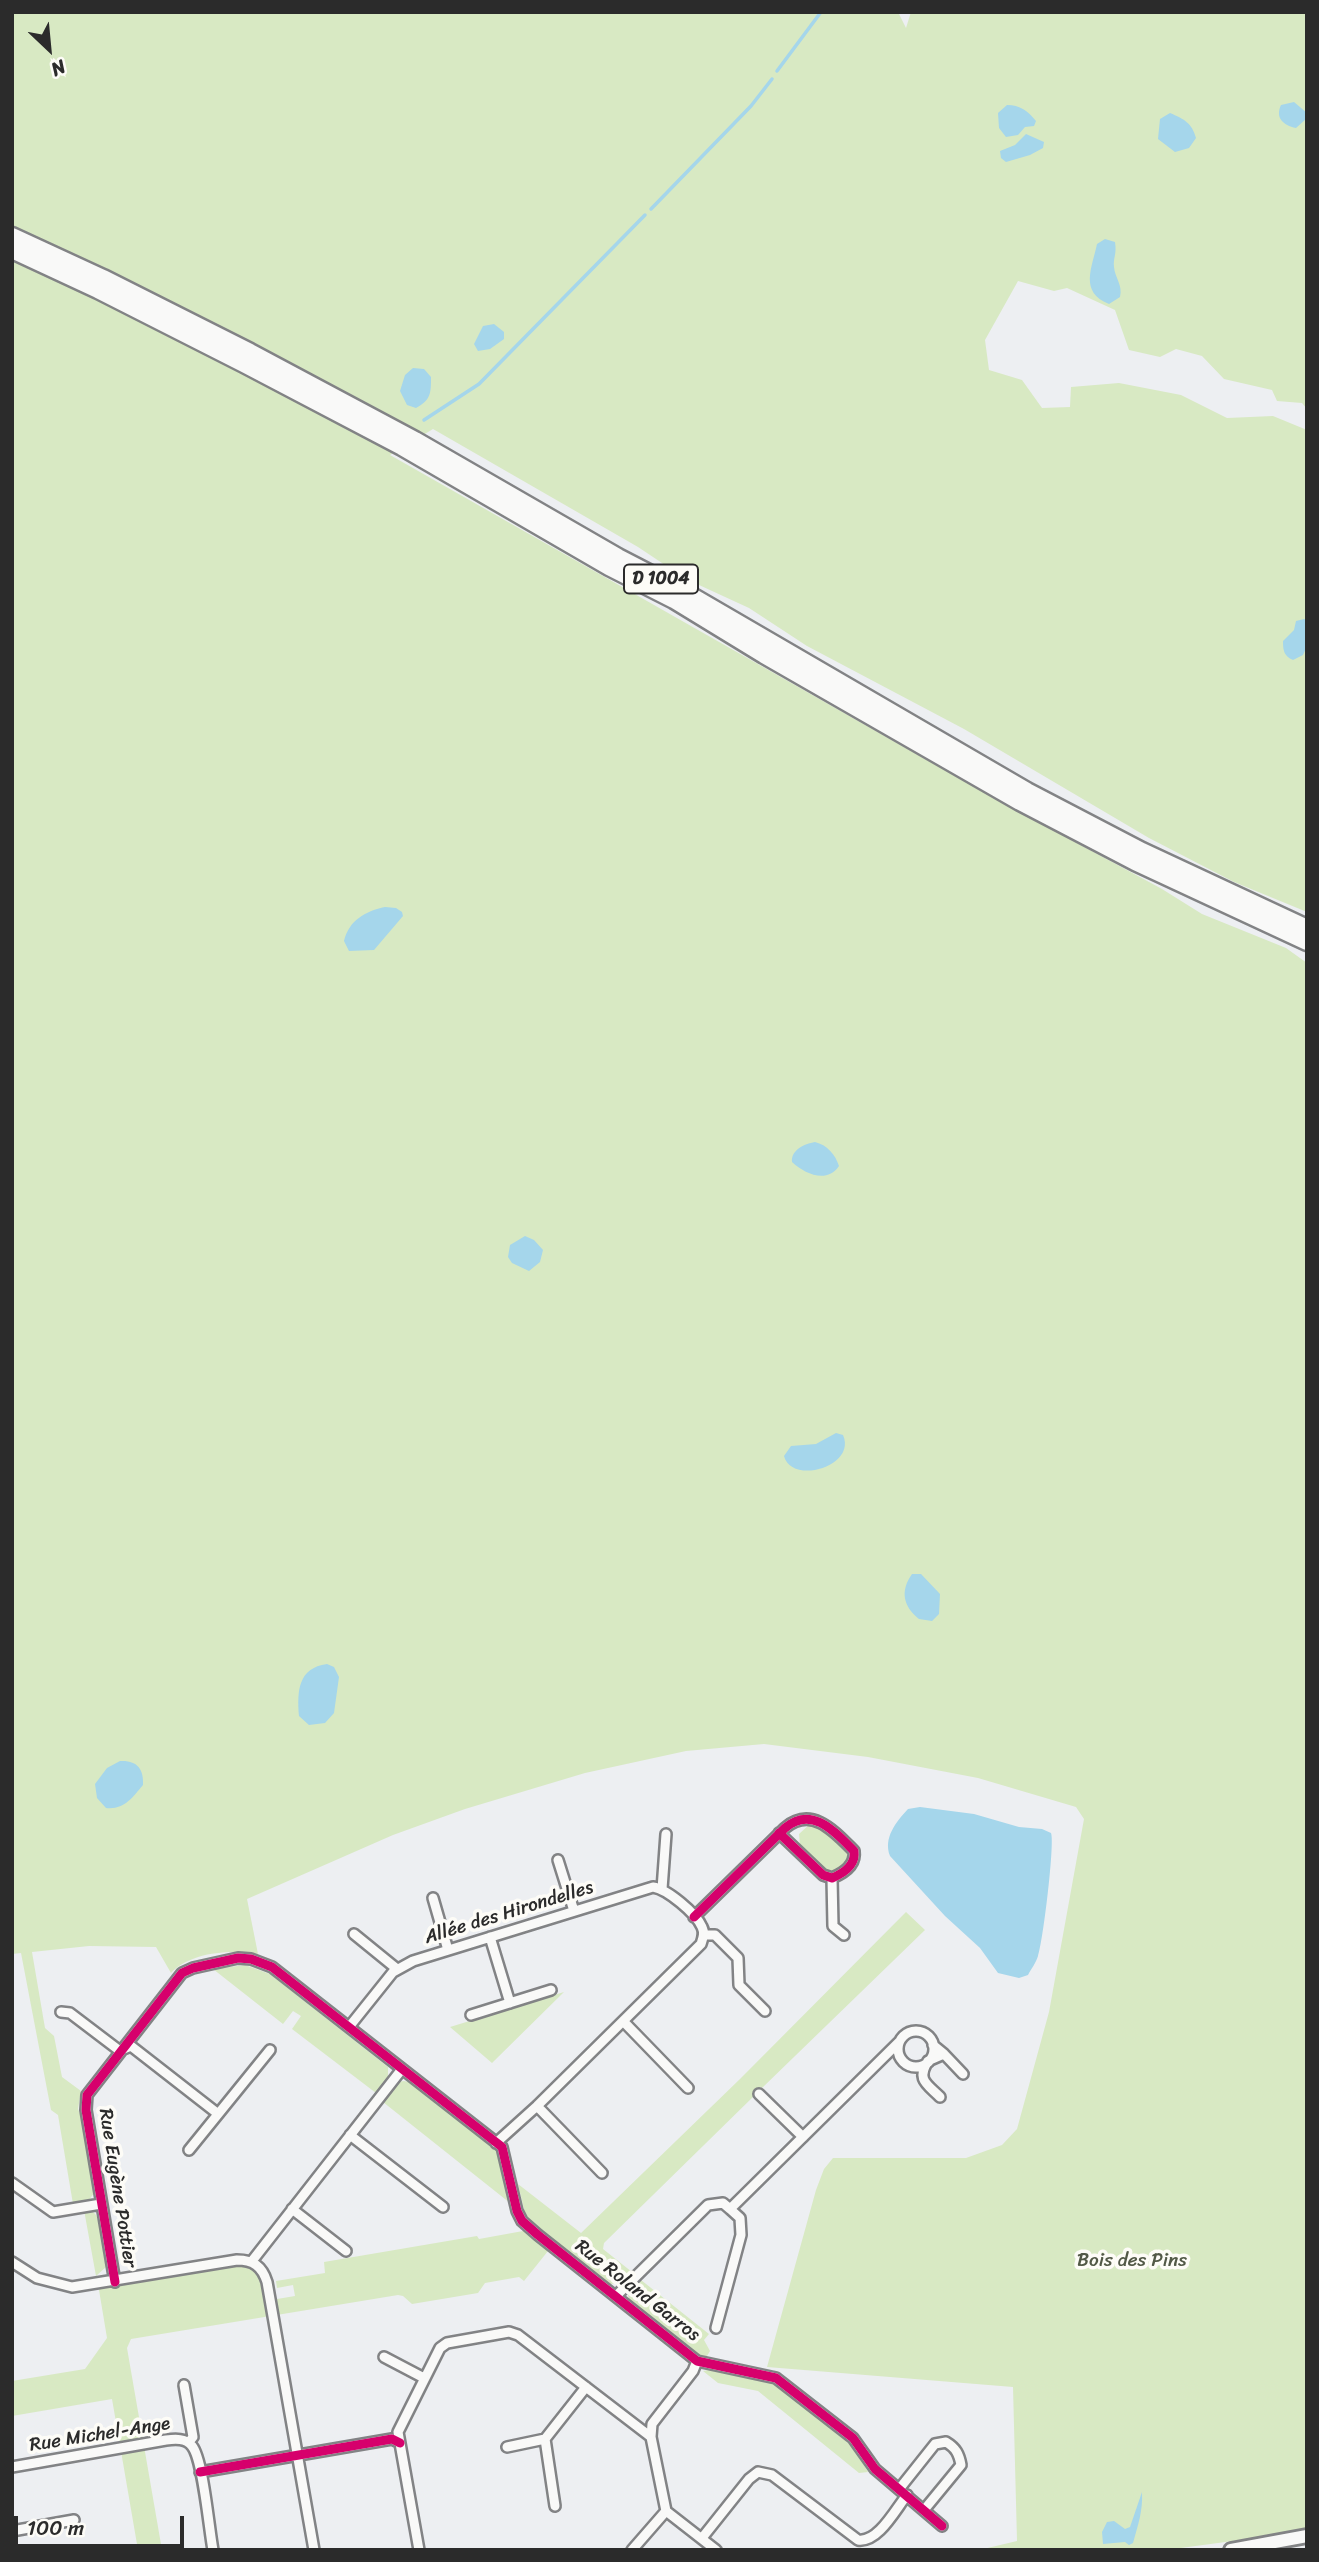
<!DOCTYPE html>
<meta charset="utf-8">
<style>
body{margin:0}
#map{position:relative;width:1319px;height:2562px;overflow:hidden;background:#edeff2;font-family:Sriracha,sans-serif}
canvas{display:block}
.frame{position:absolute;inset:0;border:14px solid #2b2b2b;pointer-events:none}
.north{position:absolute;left:14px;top:14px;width:70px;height:70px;-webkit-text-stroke:5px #fdfcf7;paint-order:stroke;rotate:154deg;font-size:19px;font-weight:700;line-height:28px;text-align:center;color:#2b2b2b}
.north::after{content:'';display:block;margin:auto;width:24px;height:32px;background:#2b2b2b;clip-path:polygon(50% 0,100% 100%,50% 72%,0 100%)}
.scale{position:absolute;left:14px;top:2516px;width:170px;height:32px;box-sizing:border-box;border:4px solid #2b2b2b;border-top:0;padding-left:9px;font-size:21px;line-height:24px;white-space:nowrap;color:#2b2b2b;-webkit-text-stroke:5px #fdfcf7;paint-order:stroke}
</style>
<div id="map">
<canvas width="1319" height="2562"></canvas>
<div class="frame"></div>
<div class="north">N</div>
<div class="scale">100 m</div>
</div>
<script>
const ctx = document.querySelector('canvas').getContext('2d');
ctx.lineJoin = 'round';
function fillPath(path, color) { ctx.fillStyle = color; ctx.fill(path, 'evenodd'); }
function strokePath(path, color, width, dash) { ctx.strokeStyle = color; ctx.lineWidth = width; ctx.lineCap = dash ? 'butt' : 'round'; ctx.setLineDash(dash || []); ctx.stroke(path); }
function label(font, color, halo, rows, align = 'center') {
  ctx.font = font + ' Sriracha,sans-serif'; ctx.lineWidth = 7; ctx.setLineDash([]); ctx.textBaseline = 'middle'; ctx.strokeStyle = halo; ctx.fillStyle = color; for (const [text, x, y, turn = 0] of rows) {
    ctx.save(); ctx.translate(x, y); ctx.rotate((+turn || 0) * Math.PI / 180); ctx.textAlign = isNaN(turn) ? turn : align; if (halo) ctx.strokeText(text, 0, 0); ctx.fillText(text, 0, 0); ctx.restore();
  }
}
fillPath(new Path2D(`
 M 12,12 L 898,12 L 906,28 L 911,12 L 1307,12 L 1307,409 L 1302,403 L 1277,401 L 1272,390 L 1224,379 L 1202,356 L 1176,349 L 1160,357 L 1129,350 L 1115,310 L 1067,288 L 1054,291 L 1018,281 L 985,340 L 989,370 L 1022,380 L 1042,408 L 1070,407 L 1071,387 L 1119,383 L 1181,395 L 1227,418 L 1273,416 L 1307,430 L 1307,912 L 1234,882 L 1149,838 L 964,729 L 807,646 L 749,608 L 686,579 L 638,547 L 433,429 L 390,455 L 992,797 L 1162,889 L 1202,914 L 1286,948 L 1307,963 L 1307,2531 L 1166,2550 L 979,2550 L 1017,2541 L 1013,2387 L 767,2367 L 816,2190 L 824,2169 L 833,2158 L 966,2158 L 1002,2145 L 1017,2129 L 1049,2012 L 1084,1819 L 1076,1807 L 978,1778 L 868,1757 L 764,1744 L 686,1751 L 585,1773 L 465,1809 L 393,1835 L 247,1899 L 258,1954 C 231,1949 190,1952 171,1973 L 156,1947 L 89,1946 L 32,1952 L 45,2028 L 54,2036 L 62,2077 L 81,2091 L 78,2109 L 82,2119 L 95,2187 L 94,2193 L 89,2200 L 73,2204 L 58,2115 L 51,2110 L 21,1953 L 12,1954 Z
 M 811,1823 L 823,1826 L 850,1852 C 849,1864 838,1872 826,1871 L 800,1845 L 799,1834 Z
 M 906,1912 L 925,1930 L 762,2088 L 760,2087 L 753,2094 L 754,2096 L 604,2243 L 603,2249 L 632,2272 L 621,2283 L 610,2284 L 526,2218 L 518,2184 L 581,2233 L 740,2079 Z
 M 245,1965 L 270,1974 L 388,2067 L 388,2077 L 376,2093 L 292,2029 L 301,2016 L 293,2011 L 283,2024 L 213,1969 Z
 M 564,1992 L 492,2063 L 450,2027 Z
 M 404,2081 L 413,2083 L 496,2149 L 504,2172 L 510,2203 L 383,2102 L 398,2082 Z
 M 84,2210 C 92,2211 96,2212 98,2220 L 106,2267 L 96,2276 Z
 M 522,2221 L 552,2246 L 524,2281 L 519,2277 L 485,2283 L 478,2293 L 412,2304 L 403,2296 L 398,2295 L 131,2339 L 127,2348 L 162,2550 L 138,2550 L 112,2399 L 12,2416 L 12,2381 L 85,2369 L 107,2338 L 98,2284 L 237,2260 L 255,2263 L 271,2300 L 295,2296 L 293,2285 L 277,2288 L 276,2281 L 325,2273 L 324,2262 L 477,2236 L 479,2239 L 523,2231 Z
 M 641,2280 L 709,2334 L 704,2340 L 710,2351 L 707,2356 L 703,2357 L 695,2352 L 629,2300 L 628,2294 Z
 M 710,2370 L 772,2383 L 784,2390 L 852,2446 L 868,2472 L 859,2473 L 758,2391 L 718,2383 L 703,2371 Z`), '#d8e9c3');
fillPath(new Path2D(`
 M 1294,102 L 1307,113 L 1306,119 L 1296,128 C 1283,125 1275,118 1281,105 Z
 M 1007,105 C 1020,105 1028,111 1036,121 L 1034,126 L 1025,127 L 1018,135 L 1006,137 L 999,128 L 998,113 Z
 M 1170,113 C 1184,119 1192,123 1196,138 L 1189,148 L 1175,152 L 1158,139 L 1160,119 Z
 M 1026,134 L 1044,142 L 1043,148 L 1030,155 L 1006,162 L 1001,158 L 1000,151 L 1015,145 Z
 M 1105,239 L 1115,242 C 1117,254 1113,258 1114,267 C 1115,278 1123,285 1120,297 L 1109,304 C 1079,292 1092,268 1097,244 Z
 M 494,324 L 504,332 L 504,339 L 490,349 L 478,351 L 474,344 L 483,326 Z
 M 413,368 L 424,369 L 431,377 C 431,393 431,400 416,408 L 407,405 L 400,391 L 405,375 Z
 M 1304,619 L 1307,620 L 1307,646 L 1303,655 L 1293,660 C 1284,656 1283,651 1283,641 L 1294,630 L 1296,621 Z
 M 385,907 L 396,908 L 402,912 L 403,916 L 374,950 L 349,951 L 344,941 C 349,920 366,911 385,907 Z
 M 815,1142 C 827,1145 835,1154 839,1166 C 827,1184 805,1174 792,1162 C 791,1150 804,1144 815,1142 Z
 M 525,1236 L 534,1240 L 543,1250 L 540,1262 L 529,1271 L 512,1263 L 508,1257 L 510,1245 Z
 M 836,1433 L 843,1435 C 857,1467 791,1485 784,1456 L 791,1446 L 816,1444 Z
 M 912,1574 L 921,1574 L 940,1594 L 939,1614 L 932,1621 L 919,1619 C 903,1606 900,1591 912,1574 Z
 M 327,1664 L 334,1667 L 339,1677 L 334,1713 L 325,1723 L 309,1725 L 299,1716 C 297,1691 298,1668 327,1664 Z
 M 120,1761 C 137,1760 144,1769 143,1785 C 132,1798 124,1810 106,1808 L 97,1798 L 95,1784 L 107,1768 Z
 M 920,1807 L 974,1814 L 1019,1827 L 1042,1829 L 1051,1833 C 1055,1843 1043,1942 1038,1956 C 1036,1963 1031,1969 1028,1975 L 1019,1978 L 998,1973 L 980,1948 L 945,1916 L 890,1856 C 883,1838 896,1822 908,1809 Z
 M 1142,2492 C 1143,2511 1138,2525 1133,2543 L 1129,2545 L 1125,2542 L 1103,2544 L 1102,2532 L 1107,2522 L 1114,2521 L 1125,2529 L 1130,2527 Z`), '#a5d6eb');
strokePath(new Path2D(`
 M 777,71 L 821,12
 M 651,209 L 751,106 L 772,79
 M 424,420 L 479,384 L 645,215`), '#a5d6eb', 3.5);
const street = new Path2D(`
 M 558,1860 L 574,1911
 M 832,1878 L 833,1926 L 844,1935
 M 662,1889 L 666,1834
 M 433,1898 L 448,1950
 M 694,1917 L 785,1828 C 812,1805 835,1832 854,1851 C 856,1865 844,1873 832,1878 L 823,1875 L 779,1833
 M 354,1934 L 397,1969
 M 704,1935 L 715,1935 L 738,1958 L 739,1985 L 765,2011
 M 490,1937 L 510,2003
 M 61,2012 L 70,2013 L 120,2051
 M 471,2015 L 551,1990
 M 623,2021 L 688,2088
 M 349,2027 L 393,1972 L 413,1961 L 653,1887 C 667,1889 696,1913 702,1927 C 705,1933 703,1938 701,1944 L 537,2106 L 496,2143
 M898 2049a18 18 0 1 1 36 0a18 18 0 1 1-36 0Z
 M 933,2045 L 944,2054 L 928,2061 C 916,2080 927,2084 940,2097
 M 121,2050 L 131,2046 L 217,2113
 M 944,2054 L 963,2074
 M 759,2094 L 803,2137
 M 537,2106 L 602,2173
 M 350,2135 L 443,2207
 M 189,2150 L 270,2050
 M 12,2183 L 53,2212 L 101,2204
 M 292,2209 L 346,2251
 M 252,2261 L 402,2069
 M 12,2262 L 37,2278 L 72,2287 L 237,2260 C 253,2260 262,2266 267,2282 L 314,2550
 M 115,2282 L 86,2110 L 87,2095 L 182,1973 L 193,1968 L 238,1958 L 251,1959 L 272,1967 L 502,2147 L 517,2211 L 522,2221 L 538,2235 L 697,2361 L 776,2378 L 853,2438 L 875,2469 L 942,2526
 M 616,2296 L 708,2205 L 723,2203 L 730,2209 L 899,2042
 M 716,2328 L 741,2235 L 740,2218 L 730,2209
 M 384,2357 L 424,2378
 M 184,2385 L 193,2437 L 189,2442
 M 545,2439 L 555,2506
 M 507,2447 L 545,2439 L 586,2387
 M 12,2467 L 166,2440 C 175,2439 186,2438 192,2446 C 203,2459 209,2529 213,2550
 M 200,2472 L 392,2439 L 400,2443
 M 900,2488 L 935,2444 L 946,2442 C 956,2448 959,2454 961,2465 L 924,2510
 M 666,2511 L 716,2550
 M 12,2531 L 74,2520
 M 702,2538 L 749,2479 L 758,2472 L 772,2475 L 858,2540 C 878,2543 895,2510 907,2495
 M 419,2550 L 398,2432 L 440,2348 L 447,2343 L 509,2332 L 518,2335 L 651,2437
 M 632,2550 L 666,2511 L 651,2437 L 652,2424 L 693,2371 L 697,2361`);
const secondary = new Path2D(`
 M 1231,2550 L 1307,2536`);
const highway = new Path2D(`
 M 12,236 L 103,278 L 250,352 L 415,440 L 618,557 L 678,588 L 1027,791 L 1142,851 L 1307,928
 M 12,250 L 98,290 L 244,364 L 402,447 L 609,567 L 674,600 L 764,655 L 1020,802 L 1135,862 L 1307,942`);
strokePath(street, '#828385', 14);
strokePath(secondary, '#828385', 18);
strokePath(highway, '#828385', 21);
strokePath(street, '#f9f9f8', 9);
strokePath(secondary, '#f9f9f8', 12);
strokePath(highway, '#f9f9f8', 16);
strokePath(new Path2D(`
 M 694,1917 L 785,1828 C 812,1805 835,1832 854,1851 C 856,1865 844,1873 832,1878 L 823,1875 L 779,1833
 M 115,2282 L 86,2110 L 87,2095 L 182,1973 L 193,1968 L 238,1958 L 251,1959 L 272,1967 L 502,2147 L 517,2211 L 522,2221 L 538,2235 L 697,2361 L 776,2378 L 853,2438 L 875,2469 L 942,2526
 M 200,2472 L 392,2439 L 400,2443`), '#d6006c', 9);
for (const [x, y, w] of [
 [661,579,74]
]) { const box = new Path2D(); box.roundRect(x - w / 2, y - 14.5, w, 29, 5); ctx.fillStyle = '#fdfcf7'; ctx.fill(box); strokePath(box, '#2b2b2b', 2); }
label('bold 18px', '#2b2b2b', null, [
 ["D 1004",661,579]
]);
label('19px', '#2b2b2b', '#fdfcf7', [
 ["Allée des Hirondelles",509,1913,-17],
 ["Rue Eugène Pottier",117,2188,81],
 ["Rue Roland Garros",637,2291,38],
 ["Rue Michel-Ange",100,2435,-9]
]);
label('19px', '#525947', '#fdfcf7', [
 ["Bois des Pins",1132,2261]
]);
</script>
